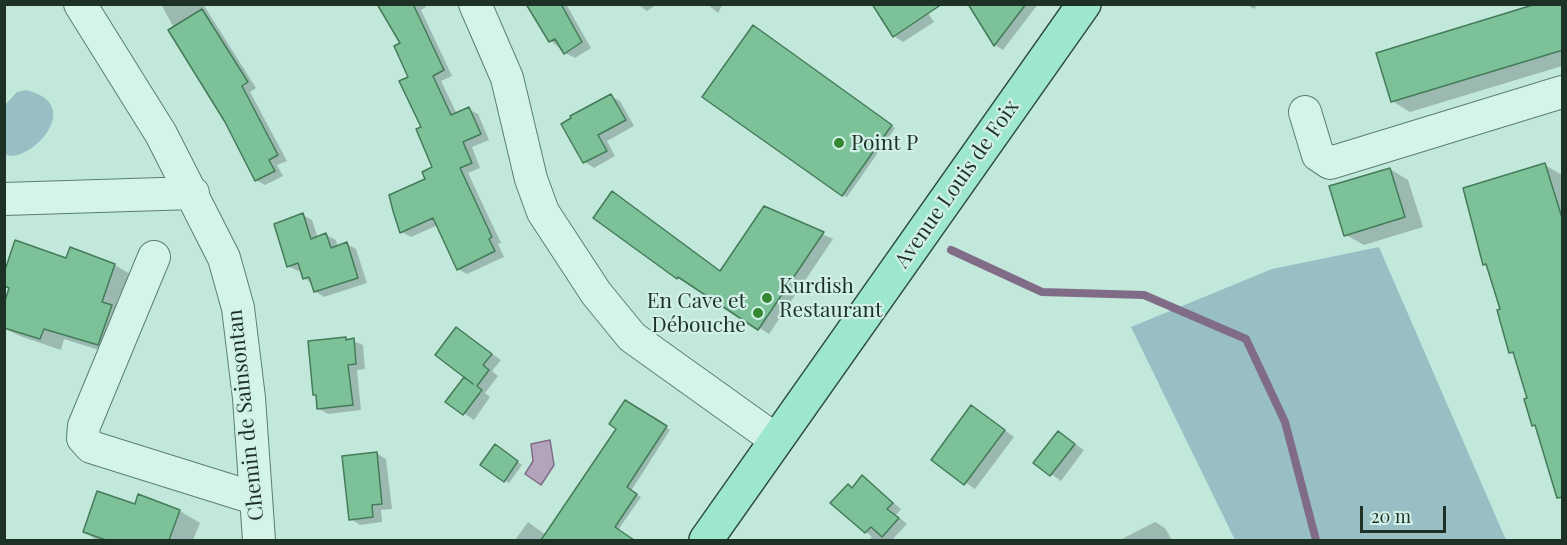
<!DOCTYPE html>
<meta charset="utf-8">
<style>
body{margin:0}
#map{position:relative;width:1567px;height:545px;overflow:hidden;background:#c2e8dc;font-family:"Playfair Display",serif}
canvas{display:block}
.frame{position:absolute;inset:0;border:6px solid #1e3127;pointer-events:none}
.scale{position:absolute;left:1360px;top:506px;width:86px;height:27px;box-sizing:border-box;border:3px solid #1e3127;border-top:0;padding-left:8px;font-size:18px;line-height:21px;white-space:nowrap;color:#1e3127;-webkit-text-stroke:4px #d1f0e7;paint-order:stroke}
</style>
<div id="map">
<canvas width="1567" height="545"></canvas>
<div class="frame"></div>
<div class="scale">20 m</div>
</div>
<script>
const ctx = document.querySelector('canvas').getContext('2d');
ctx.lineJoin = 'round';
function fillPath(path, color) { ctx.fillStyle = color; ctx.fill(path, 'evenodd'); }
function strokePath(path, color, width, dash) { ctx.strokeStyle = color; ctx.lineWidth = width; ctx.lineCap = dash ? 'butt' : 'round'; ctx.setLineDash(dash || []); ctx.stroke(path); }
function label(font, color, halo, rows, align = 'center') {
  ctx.font = font + ' "Playfair Display",serif'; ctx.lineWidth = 4.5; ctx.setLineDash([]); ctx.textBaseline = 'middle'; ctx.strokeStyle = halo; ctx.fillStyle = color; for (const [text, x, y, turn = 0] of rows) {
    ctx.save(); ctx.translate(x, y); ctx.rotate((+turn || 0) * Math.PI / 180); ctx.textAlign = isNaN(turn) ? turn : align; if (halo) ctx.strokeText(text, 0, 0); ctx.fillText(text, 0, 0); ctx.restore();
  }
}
fillPath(new Path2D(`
 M 26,90 C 89,105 26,167 5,154 L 5,105 L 17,92 Z
 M 1379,247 L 1506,540 L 1235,540 L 1131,327 L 1272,269 Z`), '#98bfc4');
const water = new Path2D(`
 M 550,440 L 554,465 L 541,485 L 525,474 L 533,461 L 531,444 Z`);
fillPath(water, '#b4a4bb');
strokePath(water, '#806c87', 1.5);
fillPath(new Path2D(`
 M 161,4 L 203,4 L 256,88 L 250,92 L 287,161 L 277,165 L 283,176 L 265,185 L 256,180 Z
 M 388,4 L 424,4 L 426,7 L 421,10 L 452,76 L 441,81 L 457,114 L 468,109 L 478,114 L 489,140 L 472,147 L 480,168 L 468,173 L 501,243 L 498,244 L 504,257 L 467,274 L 458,269 L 438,225 L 411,237 L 402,232 L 434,168 L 402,43 Z
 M 528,4 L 566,4 L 591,48 L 575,58 L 565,53 L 551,41 Z
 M 637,4 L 657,4 L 647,11 Z
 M 707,4 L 723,4 L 718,13 Z
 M 922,4 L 934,22 L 903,42 L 894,36 Z
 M 970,4 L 1038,4 L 1003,50 L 995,45 Z
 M 1246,4 L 1258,4 L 1254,9 Z
 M 1562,4 L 1562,66 L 1410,112 L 1392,101 Z
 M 758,30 L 895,128 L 847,197 L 842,195 Z
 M 611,96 L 620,101 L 634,126 L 607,141 L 615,156 L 594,168 L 585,162 L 573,119 Z
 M 1545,165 L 1562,175 L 1562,479 L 1537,427 L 1533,425 L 1529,399 L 1515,355 L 1511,352 L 1488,267 L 1484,264 Z
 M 1390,169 L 1408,180 L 1423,227 L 1364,245 L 1346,235 Z
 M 622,199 L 721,272 L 764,207 L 833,239 L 769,334 L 688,282 L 677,278 Z
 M 303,215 L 312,220 L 318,238 L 326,235 L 336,240 L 338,247 L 347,244 L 356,249 L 367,283 L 324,297 L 315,291 L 312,283 L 304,278 L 301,270 L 298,271 L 288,266 Z
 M 67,260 L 115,265 L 135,277 L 118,356 L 64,339 L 61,350 L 20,336 L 4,328 Z
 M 457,329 L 501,360 L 492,371 L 498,376 L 485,393 L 490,397 L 474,420 L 447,402 L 472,381 Z
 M 346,338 L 363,345 L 365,369 L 357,370 L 361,410 L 328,414 L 319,409 L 318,396 L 315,394 Z
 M 626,402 L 670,430 L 631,491 L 641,497 L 618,530 L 633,540 L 515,540 L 528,522 L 546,535 L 619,428 Z
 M 981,413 L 1014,437 L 975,489 L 933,460 Z
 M 1068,439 L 1084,450 L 1061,481 L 1035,463 Z
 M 499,448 L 522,465 L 509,483 L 504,480 Z
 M 376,453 L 386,459 L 392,509 L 381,510 L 382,522 L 360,525 L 351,519 Z
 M 863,477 L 901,509 L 896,515 L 907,524 L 892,540 L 869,540 L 872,537 L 832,503 L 848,486 L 853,488 Z
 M 139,496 L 180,511 L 200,523 L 193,540 L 96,540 L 85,532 L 136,506 Z
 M 1155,522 L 1165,528 L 1172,540 L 1120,540 Z`), '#0003');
strokePath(new Path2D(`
 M 951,250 L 1042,292 L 1144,295 L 1246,339 L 1285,422 L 1316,540`), '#806c87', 8);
const building = new Path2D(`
 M 377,4 L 413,4 L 444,70 L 433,76 L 451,115 L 469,107 L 481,134 L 463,142 L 472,163 L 460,168 L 492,237 L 489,239 L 495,251 L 457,270 L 433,218 L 400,233 L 393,211 L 389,195 L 425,179 L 422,172 L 432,167 L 416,129 L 421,127 L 399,81 L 408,77 L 394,46 L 400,43 Z
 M 526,4 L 561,4 L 582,42 L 564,54 L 555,39 L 549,42 Z
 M 872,4 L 942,4 L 893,37 Z
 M 968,4 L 1026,4 L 994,46 Z
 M 1536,4 L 1563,4 L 1563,50 L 1391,102 L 1376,53 Z
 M 202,9 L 248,82 L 242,86 L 278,155 L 269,160 L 275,171 L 255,181 L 225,122 L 168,30 Z
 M 753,25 L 892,125 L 842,196 L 702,97 Z
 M 611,94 L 626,120 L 598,135 L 607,151 L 583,163 L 561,124 L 571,118 L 570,116 Z
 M 1545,163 L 1563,221 L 1563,497 L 1557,498 L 1535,425 L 1532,426 L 1524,399 L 1527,398 L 1513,352 L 1509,353 L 1497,310 L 1500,309 L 1486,264 L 1483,265 L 1463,188 Z
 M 1390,168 L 1405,217 L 1344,236 L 1329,186 Z
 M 612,191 L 720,271 L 764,206 L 824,232 L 758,330 L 678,277 L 677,279 L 593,218 Z
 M 303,213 L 311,239 L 326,233 L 331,248 L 347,242 L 358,278 L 314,292 L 309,277 L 303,279 L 298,263 L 287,267 L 274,224 Z
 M 15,240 L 66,258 L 70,247 L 115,264 L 102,302 L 112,305 L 98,345 L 44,329 L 40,339 L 4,328 L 4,304 L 9,288 L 4,286 L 4,273 Z
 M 456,327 L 492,354 L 483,365 L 489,370 L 477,386 L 482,390 L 463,415 L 445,402 L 464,377 L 473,384 L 435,355 Z
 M 346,337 L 346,340 L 354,338 L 356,364 L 348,365 L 353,405 L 317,409 L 316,395 L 313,395 L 308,341 Z
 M 625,400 L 667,426 L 627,487 L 637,494 L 615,527 L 634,540 L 541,540 L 616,429 L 609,424 Z
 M 971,405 L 1005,430 L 964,485 L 931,460 Z
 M 1058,431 L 1075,444 L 1050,476 L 1033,463 Z
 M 495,444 L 518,461 L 504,482 L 480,465 Z
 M 377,452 L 382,504 L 372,505 L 373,517 L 349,520 L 342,456 Z
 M 862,475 L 893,503 L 887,509 L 899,518 L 882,537 L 871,527 L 865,533 L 830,503 L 848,484 L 852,488 Z
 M 97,491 L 135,504 L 138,494 L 180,510 L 169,540 L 106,540 L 83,532 Z`);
fillPath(building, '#7cc198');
strokePath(building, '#447b59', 1.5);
const street = new Path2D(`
 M 80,4 L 161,134 L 224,258 L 238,308 L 249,398 L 259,540
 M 475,4 L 507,78 L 531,179 L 543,212 L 596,293 L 632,337 L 776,440
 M 1305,112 L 1318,155 L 1330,163 L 1562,92
 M 4,199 L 193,193
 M 154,257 L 84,426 L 83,438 L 91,447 L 254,498`);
const primary = new Path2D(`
 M 706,540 L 1084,4`);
strokePath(street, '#5b7f6e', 34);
strokePath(primary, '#2f4d3d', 36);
strokePath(street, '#d4f4ea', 32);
strokePath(primary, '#9ee7cf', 33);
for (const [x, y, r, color] of [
 [839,143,6,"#358733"],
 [767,298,6,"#358733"],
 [758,313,6,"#358733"]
]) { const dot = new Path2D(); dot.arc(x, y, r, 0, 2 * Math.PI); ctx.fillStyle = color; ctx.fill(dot); strokePath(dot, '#d1f0e7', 2); }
label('21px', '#1e3127', '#d1f0e7', [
 ["Point P",851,143],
 ["Kurdish",779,286],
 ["Restaurant",779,310],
 ["En Cave et",746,301,"right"],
 ["Débouche",746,325,"right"]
], 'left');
label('21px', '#1e3127', '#d1f0e7', [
 ["Avenue Louis de Foix",957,184,-55],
 ["Chemin de Sainsontan",246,415,-96]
]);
</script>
